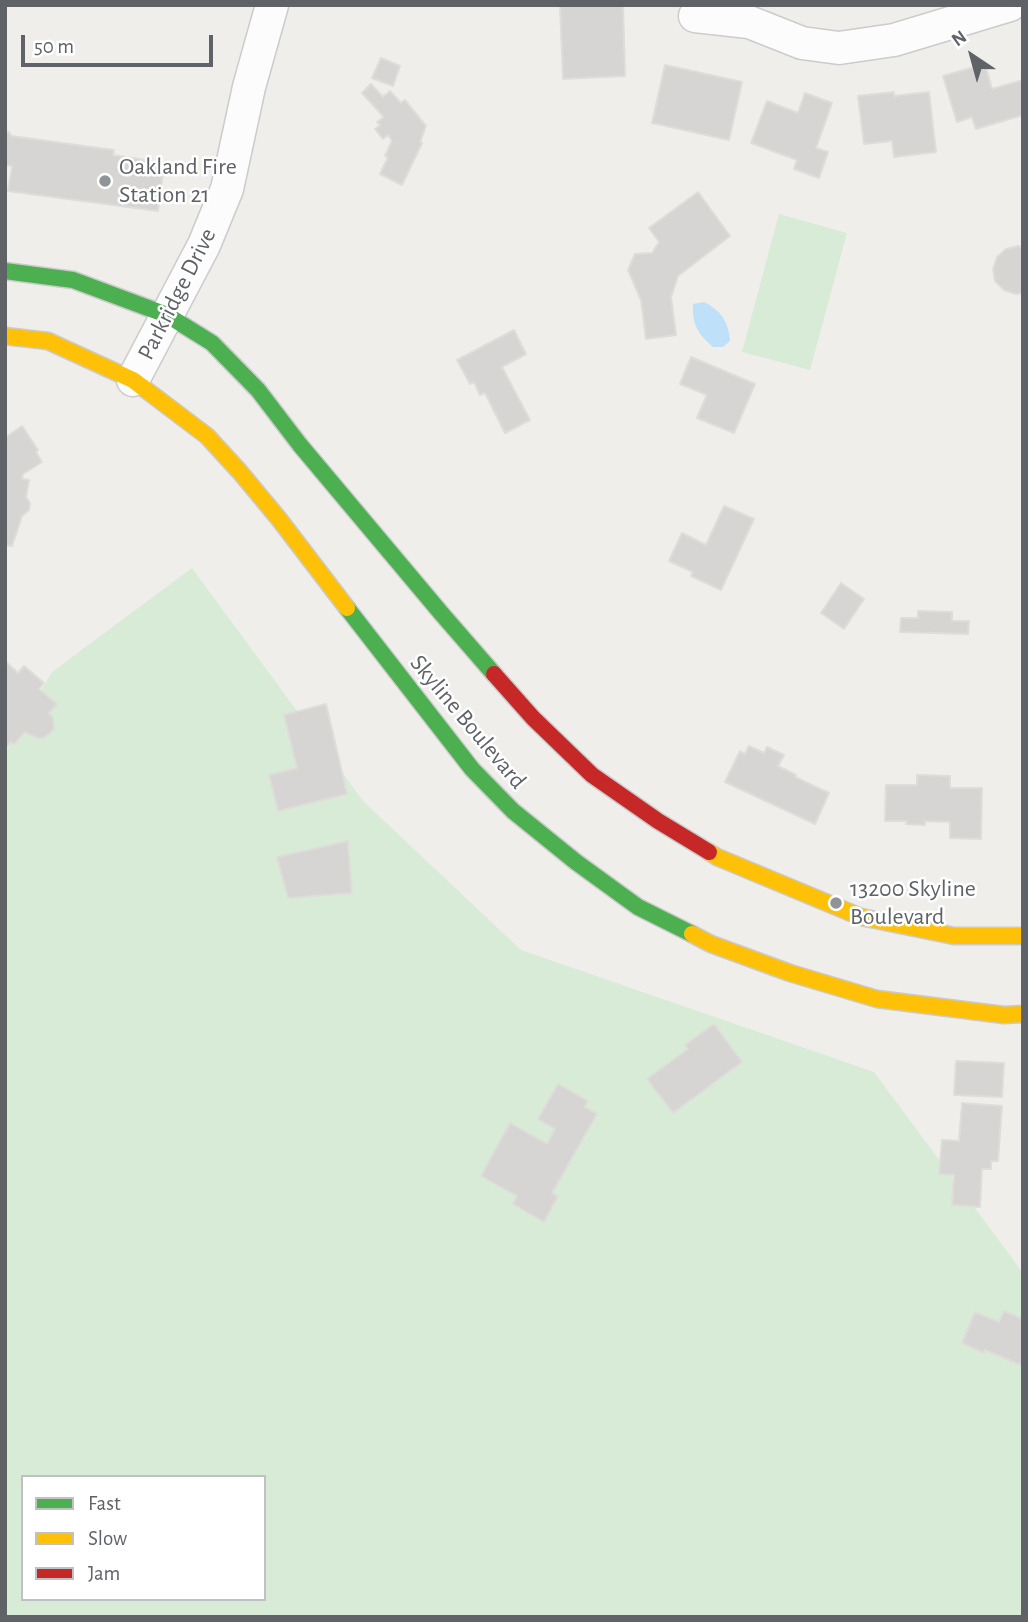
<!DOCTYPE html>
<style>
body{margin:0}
#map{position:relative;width:1028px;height:1622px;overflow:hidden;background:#efeeea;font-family:"Alegreya Sans",sans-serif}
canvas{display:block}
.frame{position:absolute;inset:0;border:7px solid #5f6368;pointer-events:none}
.legend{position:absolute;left:21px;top:1475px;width:245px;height:126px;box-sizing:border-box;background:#fff;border:2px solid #bfc1c3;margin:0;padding:9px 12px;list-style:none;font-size:21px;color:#5f6368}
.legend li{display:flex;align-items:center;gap:14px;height:35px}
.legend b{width:35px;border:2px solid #bfc1c3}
.north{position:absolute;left:937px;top:21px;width:70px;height:70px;-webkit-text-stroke:5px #fff;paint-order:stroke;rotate:324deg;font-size:19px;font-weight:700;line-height:28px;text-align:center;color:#5f6368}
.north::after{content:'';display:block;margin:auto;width:24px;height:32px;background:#5f6368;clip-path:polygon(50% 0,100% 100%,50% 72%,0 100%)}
.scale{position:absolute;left:21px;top:35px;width:192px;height:32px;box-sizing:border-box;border:4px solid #5f6368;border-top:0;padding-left:9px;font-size:21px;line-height:24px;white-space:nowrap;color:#5f6368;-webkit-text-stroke:5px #fff;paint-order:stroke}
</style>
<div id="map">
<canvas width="1028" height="1622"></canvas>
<div class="frame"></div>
<ul class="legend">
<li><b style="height:9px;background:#4caf50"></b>Fast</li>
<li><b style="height:9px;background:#ffc107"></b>Slow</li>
<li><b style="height:9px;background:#c62828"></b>Jam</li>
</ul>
<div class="north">N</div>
<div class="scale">50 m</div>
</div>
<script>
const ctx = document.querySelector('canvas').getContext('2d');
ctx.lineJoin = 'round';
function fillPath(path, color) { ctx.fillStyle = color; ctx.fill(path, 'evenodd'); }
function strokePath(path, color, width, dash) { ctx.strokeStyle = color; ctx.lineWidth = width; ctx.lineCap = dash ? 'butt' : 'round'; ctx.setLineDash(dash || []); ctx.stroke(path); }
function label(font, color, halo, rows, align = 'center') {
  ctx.font = font + ' "Alegreya Sans",sans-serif'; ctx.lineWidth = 5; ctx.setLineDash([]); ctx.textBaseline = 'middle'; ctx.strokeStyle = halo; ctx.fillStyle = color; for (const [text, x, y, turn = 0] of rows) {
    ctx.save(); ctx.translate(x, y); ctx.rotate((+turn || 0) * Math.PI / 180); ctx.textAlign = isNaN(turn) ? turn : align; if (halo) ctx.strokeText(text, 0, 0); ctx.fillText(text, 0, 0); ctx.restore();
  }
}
fillPath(new Path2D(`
 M 779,214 L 847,233 L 810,370 L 742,352 Z
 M 192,568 L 363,801 L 521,950 L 874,1072 L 1023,1273 L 1023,1617 L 5,1617 L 5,754 L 52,672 ZM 23,1477 L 264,1477 L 264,1599 L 23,1599 Z`), '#d8ebd6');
fillPath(new Path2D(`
 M 704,302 C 721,310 729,323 730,341 L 723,347 L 713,347 C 698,334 692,325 693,304 Z`), '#bfe0f9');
const building = new Path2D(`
 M 560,5 L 623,5 L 625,76 L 563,79 Z
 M 381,58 L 400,66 L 393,86 L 372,78 Z
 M 985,64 L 992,89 L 1023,80 L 1023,115 L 976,129 L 972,117 L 957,122 L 943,76 Z
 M 665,65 L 742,82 L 729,140 L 652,123 Z
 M 371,84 L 383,97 L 390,91 L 401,103 L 405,100 L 426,126 L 420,142 L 422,143 L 402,185 L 380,174 L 388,157 L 385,156 L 392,141 L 388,135 L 383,139 L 375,129 L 380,125 L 377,122 L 384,117 L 362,93 Z
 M 894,92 L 894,96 L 929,92 L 936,152 L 894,157 L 892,141 L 864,144 L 858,96 Z
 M 805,93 L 832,103 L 816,148 L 828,152 L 819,178 L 794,169 L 797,160 L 751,143 L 767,101 L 798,113 Z
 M 5,132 L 9,132 L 11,136 L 114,150 L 113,155 L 164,163 L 158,211 L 8,191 L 12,166 L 5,165 Z
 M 698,192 L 730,236 L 678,276 L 671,297 L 676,335 L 646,339 L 641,300 L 628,270 L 635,254 L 652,253 L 659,242 L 649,228 Z
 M 1018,246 L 1023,248 L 1023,293 L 1016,294 L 1004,290 L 995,281 L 993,269 L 997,257 L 1006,249 Z
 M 514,330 L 526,354 L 502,367 L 530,420 L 505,433 L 485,393 L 480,395 L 474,382 L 470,384 L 457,360 Z
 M 691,357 L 755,384 L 734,433 L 697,418 L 707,395 L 680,384 Z
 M 22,426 L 38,450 L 36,452 L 42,462 L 23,474 L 22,479 L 29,480 L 26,497 L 30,503 L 29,510 L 22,516 L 12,546 L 5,545 L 5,438 Z
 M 724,506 L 754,519 L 721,590 L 691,576 L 693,572 L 669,561 L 682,533 L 706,545 Z
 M 841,583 L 864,599 L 844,629 L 821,613 Z
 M 918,611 L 952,612 L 952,621 L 969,621 L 968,634 L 900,632 L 901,618 L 918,618 Z
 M 6,662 L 18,673 L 24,666 L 44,683 L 39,689 L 57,704 L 49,713 L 53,718 L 54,729 L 50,733 L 43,738 L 37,738 L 25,732 L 14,744 L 11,742 L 5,749 Z
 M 326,704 L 347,794 L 278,811 L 269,775 L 297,768 L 284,715 Z
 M 749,746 L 764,753 L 767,747 L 784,755 L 778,766 L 796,775 L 795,777 L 829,793 L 815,824 L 725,782 L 740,751 L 745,754 Z
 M 917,775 L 950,776 L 950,788 L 982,788 L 981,839 L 950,838 L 950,822 L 925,821 L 925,825 L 906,824 L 907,821 L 885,821 L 886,785 L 917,785 Z
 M 348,841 L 352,893 L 288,898 L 277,857 Z
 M 714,1024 L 742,1062 L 673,1113 L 647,1079 L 688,1049 L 685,1045 Z
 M 956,1061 L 1004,1063 L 1002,1097 L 954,1095 Z
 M 558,1084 L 588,1101 L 585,1107 L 597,1114 L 552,1193 L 558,1196 L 544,1222 L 513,1204 L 517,1196 L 481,1176 L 510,1123 L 547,1144 L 555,1129 L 538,1119 Z
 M 962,1103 L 1002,1106 L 998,1161 L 991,1161 L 991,1169 L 982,1169 L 980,1207 L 952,1205 L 954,1175 L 939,1174 L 942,1140 L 959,1141 Z
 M 1004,1311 L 1023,1319 L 1023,1366 L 985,1350 L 984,1353 L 962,1343 L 975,1312 L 999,1322 Z`);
fillPath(building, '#d6d5d3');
strokePath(building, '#deddd9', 2);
const street = new Path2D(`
 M 695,16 L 749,22 L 802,43 L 839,48 L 894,40 L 1010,5
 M 133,380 L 204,245 L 227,189 L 249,87 L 272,5`);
const fast = new Path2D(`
 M 5,271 L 73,280 L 167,315 L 212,343 L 258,390 L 300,445 L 441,613 L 494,674
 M 347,608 L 472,769 L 513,811 L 576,862 L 638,907 L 692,934`);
const slow = new Path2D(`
 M 5,336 L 48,341 L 133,380 L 207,436 L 240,472 L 279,519 L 347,608
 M 709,852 L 717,857 L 861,917 L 954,936 L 1023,936
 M 692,934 L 711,944 L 790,973 L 877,999 L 1004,1015 L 1023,1014`);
const jam = new Path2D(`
 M 494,674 L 533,718 L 592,775 L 658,821 L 709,852`);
strokePath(street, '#cbcccc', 35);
strokePath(fast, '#cacacb', 19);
strokePath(slow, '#cacacb', 19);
strokePath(jam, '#cacacb', 19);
strokePath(street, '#fdfcfc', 32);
strokePath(fast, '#4caf50', 16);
strokePath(slow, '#ffc107', 16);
strokePath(jam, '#c62828', 16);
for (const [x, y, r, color] of [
 [105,181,7,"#919496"],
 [836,903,7,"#919496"]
]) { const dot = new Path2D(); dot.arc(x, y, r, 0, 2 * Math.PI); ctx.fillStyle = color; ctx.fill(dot); strokePath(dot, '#fff', 2.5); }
label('24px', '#5f6368', '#fff', [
 ["Oakland Fire",119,167],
 ["Station 21",119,195],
 ["13200 Skyline",850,889],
 ["Boulevard",850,917]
], 'left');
label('24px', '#5f6368', '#fff', [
 ["Parkridge Drive",177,294,-63],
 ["Skyline Boulevard",468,722,50]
]);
</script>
